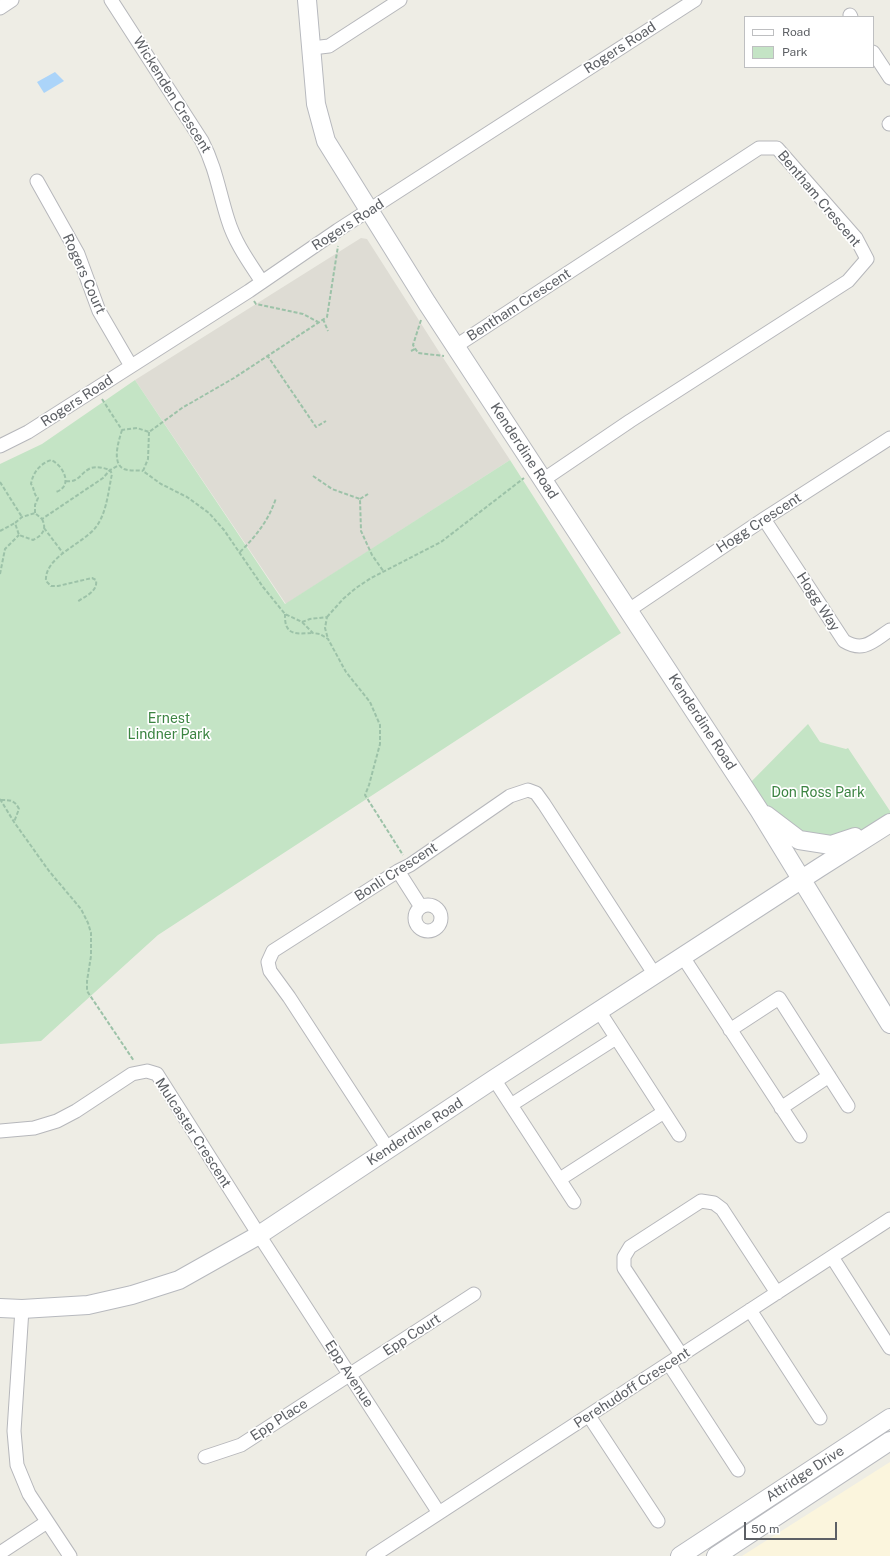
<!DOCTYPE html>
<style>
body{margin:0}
#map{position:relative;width:890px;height:1556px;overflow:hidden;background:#eeede5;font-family:"Public Sans",sans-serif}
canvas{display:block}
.legend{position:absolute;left:744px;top:16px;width:130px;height:52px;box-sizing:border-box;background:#fff;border:1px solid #bebfc1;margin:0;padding:5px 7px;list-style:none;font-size:12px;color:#5d6065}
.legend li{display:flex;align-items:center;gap:8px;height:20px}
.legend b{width:20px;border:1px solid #bebfc1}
.scale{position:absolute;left:744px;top:1522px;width:93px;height:18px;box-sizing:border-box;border:2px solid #5d6065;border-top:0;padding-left:5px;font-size:12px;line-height:14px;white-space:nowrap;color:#5d6065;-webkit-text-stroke:3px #fff;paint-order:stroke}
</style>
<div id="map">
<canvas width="890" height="1556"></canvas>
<ul class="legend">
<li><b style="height:5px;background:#fff"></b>Road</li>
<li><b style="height:11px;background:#c4e4c5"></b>Park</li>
</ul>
<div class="scale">50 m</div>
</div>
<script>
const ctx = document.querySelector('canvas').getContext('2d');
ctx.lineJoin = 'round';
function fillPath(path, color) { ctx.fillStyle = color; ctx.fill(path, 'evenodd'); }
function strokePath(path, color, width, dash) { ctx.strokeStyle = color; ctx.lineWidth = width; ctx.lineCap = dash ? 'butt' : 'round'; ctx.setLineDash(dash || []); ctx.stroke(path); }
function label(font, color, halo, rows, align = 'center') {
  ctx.font = font + ' "Public Sans",sans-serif'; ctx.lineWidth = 3.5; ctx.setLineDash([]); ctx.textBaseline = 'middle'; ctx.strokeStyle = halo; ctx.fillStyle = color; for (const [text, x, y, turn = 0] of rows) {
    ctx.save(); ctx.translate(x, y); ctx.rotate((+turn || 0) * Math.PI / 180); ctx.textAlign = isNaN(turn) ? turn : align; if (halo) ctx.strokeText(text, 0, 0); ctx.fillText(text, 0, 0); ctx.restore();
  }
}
fillPath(new Path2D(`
 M 890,1462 L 890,1556 L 742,1556 Z`), '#fbf5dd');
fillPath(new Path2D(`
 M 361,238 L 367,239 L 436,347 L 510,460 L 286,604 L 135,380 Z`), '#dedcd4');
fillPath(new Path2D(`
 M 135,380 L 285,604 L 510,460 L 621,633 L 158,935 L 41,1041 L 0,1044 L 0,464 L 42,444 Z
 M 808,724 L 820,742 L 846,749 L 848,748 L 890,811 L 890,823 L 831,845 L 799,840 L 745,788 Z`), '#c4e4c5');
fillPath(new Path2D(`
 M 55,72 L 64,81 L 44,93 L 37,82 Z`), '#abd4f9');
const street = new Path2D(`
 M 111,0 L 202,141 C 216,168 219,192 228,220 C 235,243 249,262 262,282
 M 0,8 L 12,0
 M 850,15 L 851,17
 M 312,48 L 329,46 L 400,0
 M 873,52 L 890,78
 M 889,124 L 890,123
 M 37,181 L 78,254 L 99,311 L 131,366
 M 456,346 L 759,148 L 777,148 L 856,238 L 867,259 L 848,281 L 630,421 L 543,480
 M 0,446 L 28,432 L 249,291 L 338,230 L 695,0
 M 764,519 L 844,641 C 864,653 873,641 890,630
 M 629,610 L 764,519 L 890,438
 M 398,871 L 421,907
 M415 918a13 13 0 1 1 26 0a13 13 0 1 1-26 0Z
 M 683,957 L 800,1136
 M 599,1011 L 679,1135
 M 730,1030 L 779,998 L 848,1106
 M 494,1079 L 574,1202
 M 511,1105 L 616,1038
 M 781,1108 L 829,1076
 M 0,1131 L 34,1128 L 57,1121 L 76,1111 L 132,1074 L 147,1071 L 157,1074 L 259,1235 L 439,1513
 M 388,1149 L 289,997 L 270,971 L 268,962 L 273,951 L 398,871 L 410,865 L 510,796 L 528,790 L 536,793 L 544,804 L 655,975
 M 560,1179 L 664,1112
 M 832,1257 L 890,1348
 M 22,1309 L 14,1431 L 17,1465 L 29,1494 L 70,1556
 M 750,1310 L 820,1418
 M 682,1356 L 624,1268 L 624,1257 L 630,1247 L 701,1201 L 714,1203 L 722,1209 L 777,1293
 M 669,1364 L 738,1470
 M 589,1416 L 658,1521
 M 205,1457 L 241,1445 L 474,1294
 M 0,1553 L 47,1522
 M 373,1556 L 890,1219`);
const secondary = new Path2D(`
 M 307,0 L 316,104 L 326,141 L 427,303 L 759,810 L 890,1024
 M 766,815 L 799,840 L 831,845 L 855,837
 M 0,1308 L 22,1309 L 88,1305 L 132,1295 L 179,1280 L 259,1235 L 494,1079 L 819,868 L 890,823
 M 680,1556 L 890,1418
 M 716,1556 L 890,1441`);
strokePath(street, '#b6b7bb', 15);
strokePath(secondary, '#b7b9be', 20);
strokePath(new Path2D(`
 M 254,301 L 256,304 L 303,314 L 318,322
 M 323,319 L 328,331
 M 421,320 L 413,345 L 418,353 L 444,356
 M 411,351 L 415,349
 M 267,355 L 316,427 L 326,421
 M 102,399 L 122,430 L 137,428 L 149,432 L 182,408 L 234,378 L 327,317 L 338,246
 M 122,430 C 119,440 111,463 124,469 C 129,471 138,470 143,471
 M 149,432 L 148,459 L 143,471 L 161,484 L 187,497 L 209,513 L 224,530 L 263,587 L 285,614 L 302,622 L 313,633 L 320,634 L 328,639 L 346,672 L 370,702 L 380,725 L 380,744 L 369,785 L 365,795 L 403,855
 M 313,476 L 332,489 L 360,499 L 361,531 L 372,555 L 384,572
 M 66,481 C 79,483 81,472 91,468 C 97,466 104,468 110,470 L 112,474 C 108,492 107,512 96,527 C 83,544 44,557 46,581 L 51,586 L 58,586 L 92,578 L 96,580 C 98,592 85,596 77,602
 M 0,482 L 22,517
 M 360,499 L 368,494
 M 35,513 L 35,505 L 38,498 C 33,494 35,489 31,484 C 33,472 40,464 51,460 C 63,465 74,486 56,492
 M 42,519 C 47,529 43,535 33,540 L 19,535 L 15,523 L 22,517 L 35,513 L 42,519 L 103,478 L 110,470 L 119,465
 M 44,528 L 63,553
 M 0,531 L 15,523
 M 240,552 C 256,536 269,520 276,498
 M 0,574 L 5,549 L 19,535
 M 285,614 C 285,618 285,624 287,627 C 291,636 305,633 312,633
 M 327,617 L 343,599 L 356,588 L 371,578 L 441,542 L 524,478
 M 302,622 L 310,619 L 327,617 L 325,628 L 328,639
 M 0,799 L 14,822 L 49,871 L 81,909 L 88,923 L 91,933 L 91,956 L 87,981 L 87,991 L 134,1061
 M 1,800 C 10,800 15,800 19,809 L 14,822`), '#9cc2a8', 2, [4, 2]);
strokePath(street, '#fff', 13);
strokePath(secondary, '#fff', 18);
label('14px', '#5d6065', '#fff', [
 ["Rogers Road",620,48,-33],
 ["Wickenden Crescent",172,95,58],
 ["Bentham Crescent",819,199,50],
 ["Rogers Road",348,225,-33],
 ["Rogers Court",84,274,66],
 ["Bentham Crescent",519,305,-33],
 ["Rogers Road",77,401,-33],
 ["Kenderdine Road",524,451,57],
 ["Hogg Crescent",759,523,-33],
 ["Hogg Way",818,602,57],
 ["Kenderdine Road",702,722,57],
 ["Bonli Crescent",396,872,-33],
 ["Kenderdine Road",415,1132,-33],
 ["Mulcaster Crescent",193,1133,57],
 ["Epp Court",412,1335,-33],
 ["Epp Avenue",349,1374,57],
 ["Perehudoff Crescent",632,1388,-33],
 ["Epp Place",279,1420,-33],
 ["Attridge Drive",805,1474,-33]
]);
label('14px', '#3c8442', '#fff', [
 ["Ernest",169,719],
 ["Lindner Park",169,735],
 ["Don Ross Park",818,793]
]);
</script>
